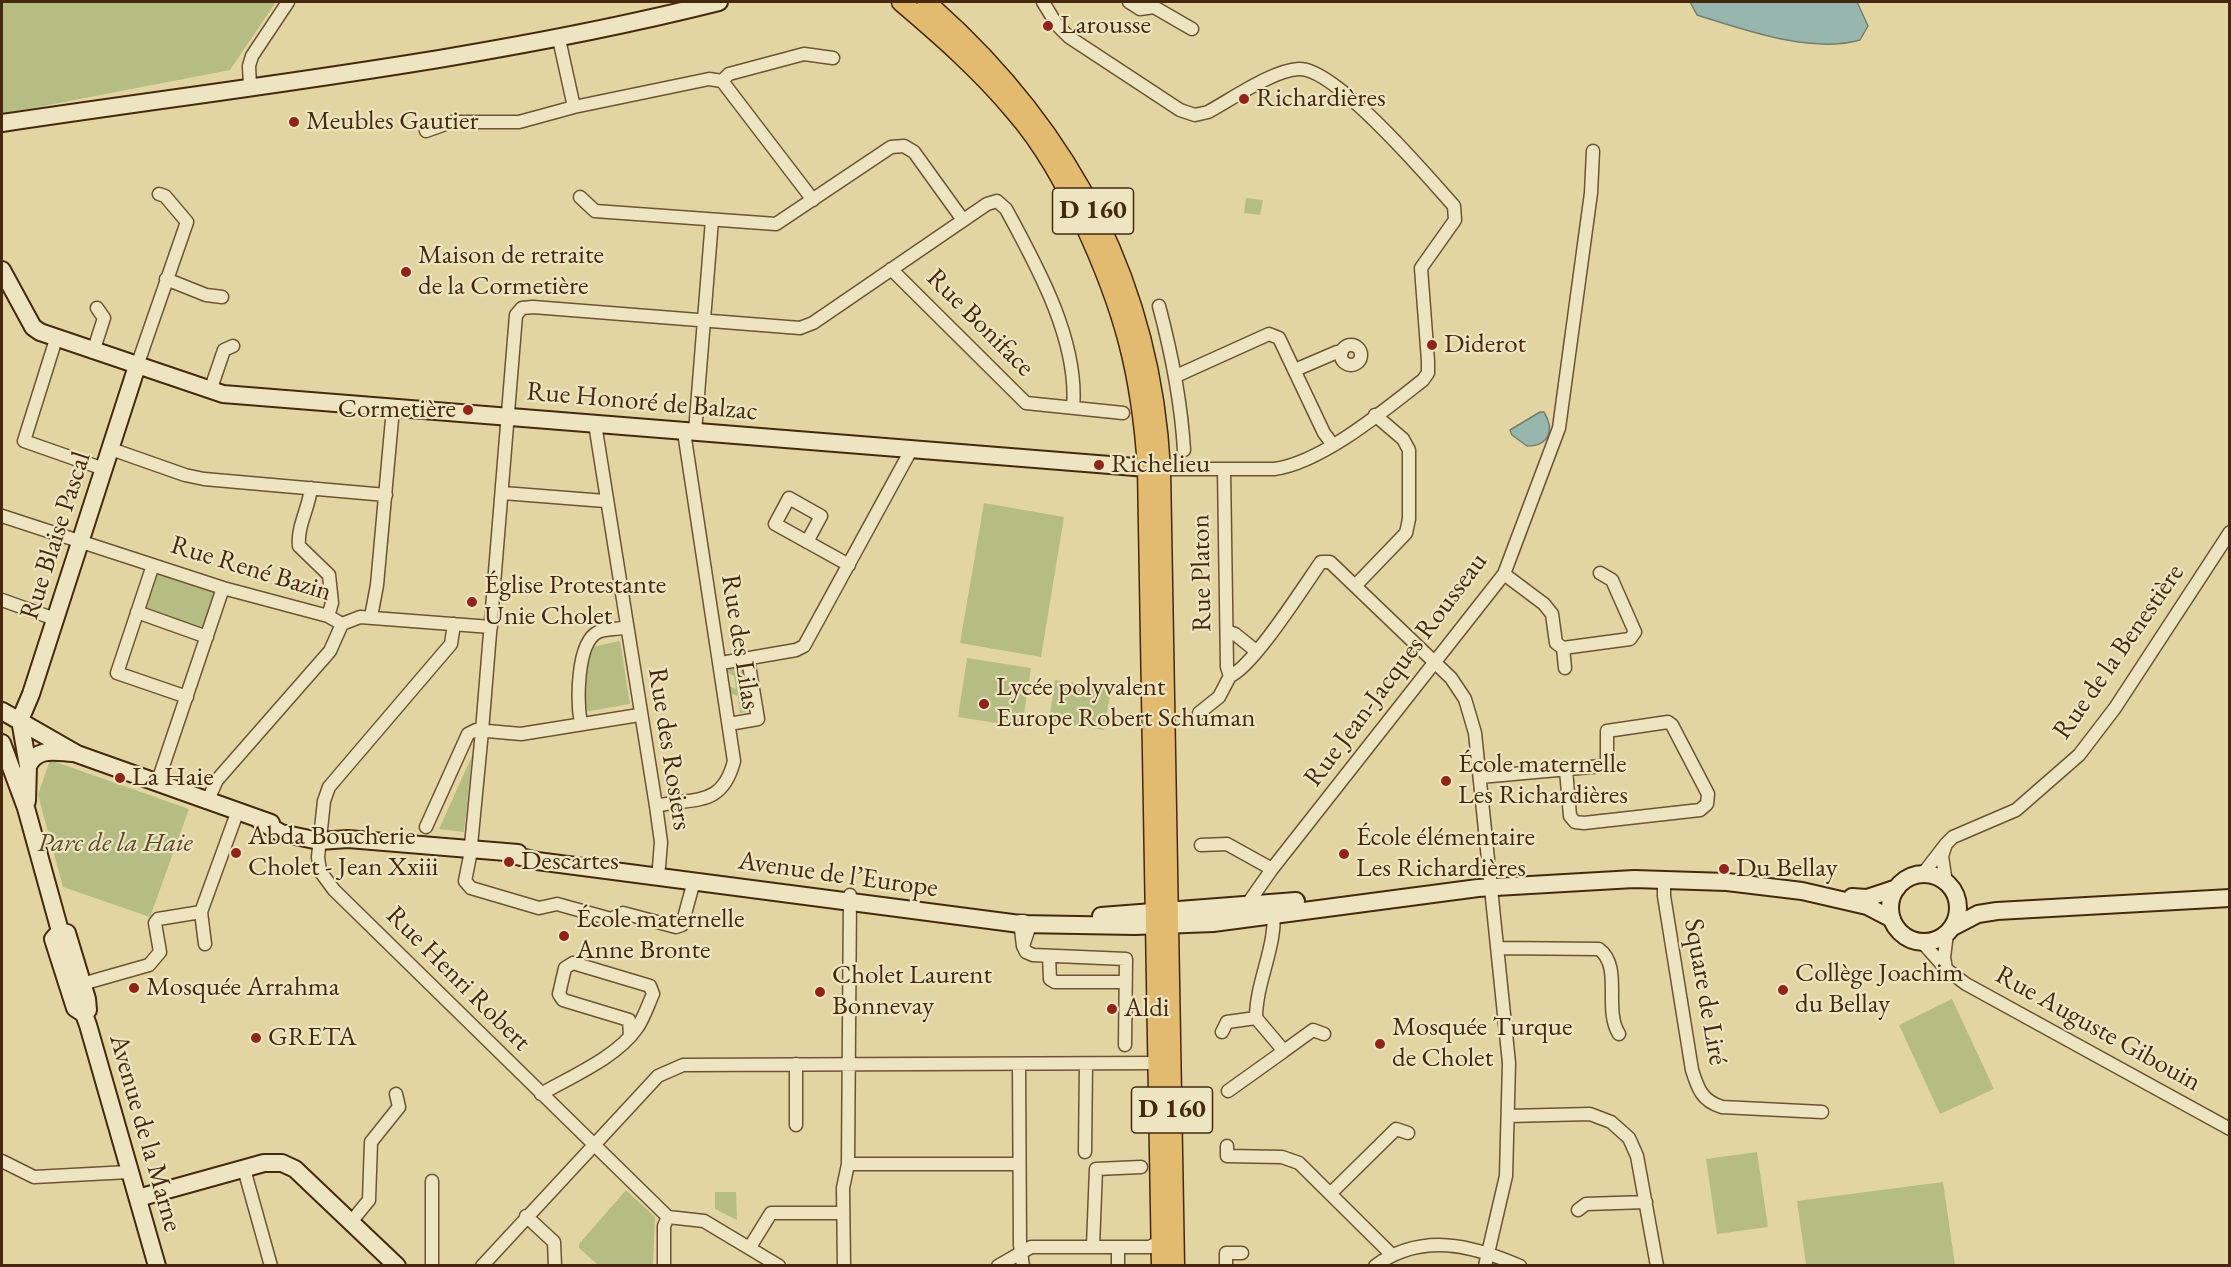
<!DOCTYPE html>
<meta charset="utf-8">
<style>
body{margin:0}
#map{position:relative;width:2231px;height:1267px;overflow:hidden;background:#e3d5a1;font-family:"EB Garamond",serif}
canvas{display:block}
.frame{position:absolute;inset:0;border:3px solid #46280f;pointer-events:none}
</style>
<div id="map">
<canvas width="2231" height="1267"></canvas>
<div class="frame"></div>
</div>
<script>
const ctx = document.querySelector('canvas').getContext('2d');
ctx.lineJoin = 'round';
function fillPath(path, color) { ctx.fillStyle = color; ctx.fill(path, 'evenodd'); }
function strokePath(path, color, width, dash) { ctx.strokeStyle = color; ctx.lineWidth = width; ctx.lineCap = dash ? 'butt' : 'round'; ctx.setLineDash(dash || []); ctx.stroke(path); }
function label(font, color, halo, rows, align = 'center') {
  ctx.font = font + ' "EB Garamond",serif'; ctx.lineWidth = 4.5; ctx.setLineDash([]); ctx.textBaseline = 'middle'; ctx.strokeStyle = halo; ctx.fillStyle = color; for (const [text, x, y, turn = 0] of rows) {
    ctx.save(); ctx.translate(x, y); ctx.rotate((+turn || 0) * Math.PI / 180); ctx.textAlign = isNaN(turn) ? turn : align; if (halo) ctx.strokeText(text, 0, 0); ctx.fillText(text, 0, 0); ctx.restore();
  }
}
fillPath(new Path2D(`
 M 2,2 L 276,2 L 230,70 L 2,114 Z
 M 1246,198 L 1263,200 L 1260,215 L 1244,213 Z
 M 984,503 L 1064,517 L 1041,657 L 960,643 Z
 M 155,573 L 217,594 L 204,631 L 143,610 Z
 M 620,641 L 630,704 L 584,712 L 585,664 L 592,647 Z
 M 967,658 L 1031,668 L 1022,727 L 958,717 Z
 M 746,665 L 748,675 L 740,673 L 743,688 L 750,691 L 751,697 L 743,695 L 746,712 L 740,713 L 738,696 L 730,693 L 729,686 L 736,689 L 734,676 L 727,672 L 726,668 Z
 M 1055,680 L 1111,689 L 1104,730 L 1049,721 Z
 M 472,756 L 464,832 L 439,829 Z
 M 50,760 L 189,809 L 150,917 L 63,887 L 38,795 Z
 M 1952,999 L 1994,1089 L 1940,1114 L 1899,1025 Z
 M 1757,1152 L 1768,1227 L 1717,1234 L 1706,1159 Z
 M 1943,1182 L 1955,1265 L 1806,1265 L 1797,1201 Z
 M 626,1190 L 655,1217 L 653,1265 L 598,1265 L 579,1248 L 579,1244 Z
 M 715,1192 L 736,1192 L 737,1220 L 715,1209 Z`), '#b5bd83');
const water = new Path2D(`
 M 1690,2 L 1857,2 L 1868,26 L 1860,40 C 1812,54 1745,30 1697,15 Z
 M 1540,412 L 1544,412 C 1555,430 1549,446 1527,446 L 1512,435 L 1510,430 Z`);
fillPath(water, '#97b7ae');
strokePath(water, '#777e6e', 1.5);
const street = new Path2D(`
 M 1043,2 L 1057,25 L 1069,37 L 1180,110 L 1195,115 L 1208,112 C 1232,99 1273,70 1299,69 C 1335,67 1429,178 1454,206 L 1455,220 L 1421,268 L 1428,361 L 1428,373 L 1423,380 C 1385,410 1321,463 1274,469 L 1161,469
 M 1129,2 L 1140,9 L 1154,7 L 1192,29
 M 559,39 L 574,107 L 709,79 L 722,81 L 813,200
 M 722,81 L 729,74 L 804,54 L 833,58
 M 250,86 L 249,66 L 252,56 L 288,2
 M 426,131 L 451,122 L 519,122 L 574,107
 M 580,197 L 595,211 L 776,224 L 891,147 L 904,146 L 914,152 L 963,220
 M 891,269 L 1026,403 L 1123,413
 M 166,279 L 206,295 L 222,297
 M 1159,306 C 1172,355 1181,400 1184,450
 M 56,339 L 24,441 L 104,469
 M1341 355a10 10 0 1 1 20 0a10 10 0 1 1-20 0Z
 M 93,352 L 104,318 L 97,308
 M 137,366 L 187,222 L 165,196 L 159,194
 M 1295,370 L 1337,352 L 1342,352
 M 1176,376 L 1269,334 L 1279,338 L 1324,433 L 1333,445
 M 210,391 L 224,350 L 233,346
 M 595,424 L 656,806 L 661,842 L 659,867
 M 695,432 L 712,220
 M 111,449 L 185,475 L 204,479 L 386,495
 M 1224,470 L 1227,667 L 1230,676
 M 311,488 C 309,508 297,526 299,546 L 329,575 L 332,603 L 328,616
 M 503,493 L 605,501
 M 2,516 L 223,588 L 328,616 L 342,624
 M 807,542 L 821,516 L 789,498 L 775,524 L 849,565
 M 153,565 L 117,673 L 187,697
 M 1504,574 L 1544,604 L 1552,614 L 1556,643 L 1563,648 L 1565,668
 M 1356,585 L 1406,533 L 1409,519 L 1409,450 L 1403,439 L 1375,415
 M 2,600 L 55,619
 M 137,612 L 207,637
 M 371,617 L 377,585 L 393,408
 M 342,624 L 360,617 L 491,627
 M 454,624 L 451,644 L 329,787 L 324,801 L 318,857 L 320,871 L 334,890 L 668,1217 L 704,1221 L 779,1266
 M 1227,631 L 1235,634 L 1256,651
 M 1563,648 L 1630,639 L 1635,632 L 1612,580 L 1600,573
 M 721,663 L 796,650 L 804,646 L 911,450
 M 1199,713 L 1219,697 L 1230,676 C 1253,667 1304,586 1321,562 L 1330,562 L 1451,678 L 1465,699 L 1475,733 L 1509,1063 L 1506,1176 L 1485,1266
 M 581,724 C 577,703 576,643 598,632 C 606,628 617,630 626,627
 M 729,724 L 758,719 L 748,659
 M 1480,777 L 1602,766 L 1607,762 L 1607,731 L 1668,722 L 1672,725 L 1708,794 L 1707,804 L 1700,810 L 1584,823 L 1575,822 L 1570,816 L 1566,770
 M 157,784 L 223,588
 M 207,802 L 217,780 L 330,651 L 342,624
 M 656,806 C 694,797 722,808 734,761 L 684,432
 M 426,827 L 468,734 L 476,730 L 521,734 L 639,715
 M 1946,844 L 1953,837 L 2016,810 L 2079,755 L 2115,708 L 2230,532
 M 1201,845 L 1227,844 L 1272,869
 M 1922,875 L 1946,844 L 1942,856 L 1946,883
 M 1664,880 L 1664,896 L 1692,1070 C 1698,1089 1702,1101 1722,1107 L 1822,1112
 M 694,881 L 682,925 L 676,927 L 623,913 L 611,919 L 557,904 L 539,908 L 471,888 L 465,881 L 470,856 L 482,731 L 516,315 L 522,308 L 533,307 L 800,328 L 813,323 L 987,204 L 997,201 L 1006,209 C 1037,266 1079,341 1073,408
 M 1252,910 L 1251,899 L 1272,869 L 1504,574 L 1559,428 L 1591,193 L 1593,151
 M 1024,921 L 1020,921 L 1023,946 L 1030,925
 M 1922,942 L 1946,969 L 1944,957 L 1947,934
 M 205,944 L 201,912 L 237,813
 M 1023,946 L 1026,952 L 1033,955 L 1126,959 L 1125,1045
 M 1499,948 L 1599,949 C 1623,967 1603,1009 1619,1034
 M 1049,956 L 1050,979 L 1055,982 L 1125,982
 M 1946,969 L 1966,984 L 2230,1129
 M 82,984 L 149,965 L 160,952 L 155,923 L 158,919 L 201,912
 M 1222,1032 L 1227,1022 L 1256,1018 C 1256,980 1278,945 1273,907
 M 1284,1051 L 1313,1030 L 1324,1034
 M 796,1064 L 796,1125
 M 1019,1064 L 1020,1245 L 1023,1266
 M 1228,1091 L 1284,1051 L 1256,1018
 M 541,1094 C 572,1076 616,1058 637,1028 C 644,1018 648,1005 653,994 L 650,986 L 573,963 L 565,968 L 559,994 L 563,1000 L 629,1020 L 630,1036
 M 1509,1116 L 1590,1114 L 1611,1122 L 1629,1138 L 1637,1156 L 1657,1266
 M 1227,1146 L 1227,1156 L 1282,1157 L 1299,1163 L 1392,1255
 M 1085,1152 L 1086,1064
 M 2,1161 L 34,1177 L 129,1172
 M 848,1164 L 1019,1164
 M 244,1169 L 271,1266
 M 432,1181 L 432,1266
 M 1331,1193 L 1396,1129 L 1408,1133
 M 1578,1210 L 1586,1204 L 1646,1202
 M 526,1216 L 554,1242 L 555,1266
 M 351,1222 L 369,1200 L 371,1142 L 399,1107 L 396,1094
 M 1093,1246 L 1096,1169 L 1141,1167
 M 750,1247 L 771,1213 L 843,1213
 M 1118,1247 L 1118,1266
 M 482,1266 L 658,1076 L 683,1065 L 1157,1063
 M 664,1266 L 664,1226 L 668,1217
 M 844,1266 L 843,1188 L 848,1164 L 850,895
 M 998,1266 L 1031,1247 L 1150,1247 L 1160,1241
 M 1226,1266 L 1226,1253 L 1242,1253
 M 1375,1266 C 1422,1232 1472,1245 1520,1266`);
const secondary = new Path2D(`
 M 2,123 C 241,87 484,61 719,2
 M 2,270 L 33,327 L 40,332 L 223,394 L 1160,469
 M 2,711 L 77,754 L 271,823
 M 20,720 L 31,694 L 137,366
 M 20,720 L 28,766 L 27,801
 M 2,743 L 26,808 L 60,931 L 67,933 L 87,999 L 88,1010 L 84,1014
 M 28,766 C 37,747 55,752 72,753
 M 260,821 L 281,833 L 319,841 L 348,839 L 518,853
 M 509,854 L 537,861 L 1020,924 L 1135,926 L 1213,923 L 1478,888 L 1634,879 L 1727,882 L 1802,891 L 1867,906 L 1892,919
 M1890 908a34 34 0 1 1 68 0a34 34 0 1 1-68 0Z
 M 1852,897 L 1867,898 L 1897,888
 M 1101,916 L 1296,901
 M 1953,927 L 1978,914 L 1997,911 L 2230,898
 M 60,931 L 53,939 L 75,1008 L 84,1014 L 88,1025 L 157,1266
 M 138,1198 L 264,1163 L 282,1163 L 295,1169 L 397,1266`);
const primary = new Path2D(`
 M 901,2 C 941,36 981,71 1015,112 C 1044,145 1065,185 1084,224 C 1124,310 1141,374 1147,468 L 1161,1266
 M 926,2 C 1068,126 1151,279 1161,469 L 1175,1266`);
strokePath(street, '#6d5334', 15);
strokePath(secondary, '#46280f', 20);
strokePath(primary, '#46280f', 21);
strokePath(street, '#ede4c2', 12);
strokePath(secondary, '#ede4c2', 16);
strokePath(primary, '#e2ba70', 18);
for (const [x, y, r, color] of [
 [1048,26,6,"#8f2418"],
 [1244,99,6,"#8f2418"],
 [294,122,6,"#8f2418"],
 [406,272,6,"#8f2418"],
 [1432,345,6,"#8f2418"],
 [468,410,6,"#8f2418"],
 [1099,465,6,"#8f2418"],
 [472,602,6,"#8f2418"],
 [984,704,6,"#8f2418"],
 [120,778,6,"#8f2418"],
 [1446,781,6,"#8f2418"],
 [236,853,6,"#8f2418"],
 [1344,854,6,"#8f2418"],
 [509,862,6,"#8f2418"],
 [1724,869,6,"#8f2418"],
 [564,936,6,"#8f2418"],
 [134,988,6,"#8f2418"],
 [1783,990,6,"#8f2418"],
 [820,992,6,"#8f2418"],
 [1112,1009,6,"#8f2418"],
 [256,1038,6,"#8f2418"],
 [1380,1044,6,"#8f2418"]
]) { const dot = new Path2D(); dot.arc(x, y, r, 0, 2 * Math.PI); ctx.fillStyle = color; ctx.fill(dot); strokePath(dot, '#ede4c2', 2); }
for (const [x, y, w] of [
 [1093,211,81],
 [1172,1110,81]
]) { const box = new Path2D(); box.roundRect(x - w / 2, y - 23, w, 46, 4.5); ctx.fillStyle = '#ede4c2'; ctx.fill(box); strokePath(box, '#46280f', 1.5); }
label('bold 26px', '#46280f', null, [
 ["D 160",1093,211],
 ["D 160",1172,1110]
]);
label('27px', '#46280f', '#ede4c2', [
 ["Larousse",1060,26],
 ["Richardières",1256,99],
 ["Meubles Gautier",306,122],
 ["Maison de retraite",418,256],
 ["de la Cormetière",418,287],
 ["Diderot",1444,345],
 ["Cormetière",456,410,"right"],
 ["Richelieu",1111,465],
 ["Église Protestante",484,586],
 ["Unie Cholet",484,617],
 ["Lycée polyvalent",996,688],
 ["Europe Robert Schuman",996,719],
 ["École maternelle",1458,765],
 ["Les Richardières",1458,796],
 ["La Haie",132,778],
 ["Abda Boucherie",248,837],
 ["Cholet - Jean Xxiii",248,868],
 ["École élémentaire",1356,838],
 ["Les Richardières",1356,869],
 ["Descartes",521,862],
 ["Du Bellay",1736,869],
 ["École maternelle",576,920],
 ["Anne Bronte",576,951],
 ["Collège Joachim",1795,974],
 ["du Bellay",1795,1005],
 ["Cholet Laurent",832,976],
 ["Bonnevay",832,1007],
 ["Mosquée Arrahma",146,988],
 ["Aldi",1124,1009],
 ["Mosquée Turque",1392,1028],
 ["de Cholet",1392,1059],
 ["GRETA",268,1038]
], 'left');
label('27px', '#46280f', '#ede4c2', [
 ["Rue Boniface",980,323,45],
 ["Rue Honoré de Balzac",642,402,5],
 ["Rue Blaise Pascal",56,536,-72],
 ["Rue René Bazin",251,569,17],
 ["Rue Platon",1202,573,-91],
 ["Rue des Lilas",740,642,81],
 ["Rue de la Benestière",2119,652,-55],
 ["Rue Jean-Jacques Rousseau",1396,670,-53],
 ["Rue des Rosiers",669,749,81],
 ["Avenue de l’Europe",838,875,8],
 ["Rue Henri Robert",458,979,45],
 ["Square de Liré",1705,992,80],
 ["Rue Auguste Gibouin",2098,1029,29],
 ["Avenue de la Marne",145,1133,74]
]);
label('italic 27px', '#5c4626', '#ede4c2', [
 ["Parc de la Haie",115,844]
]);
</script>
